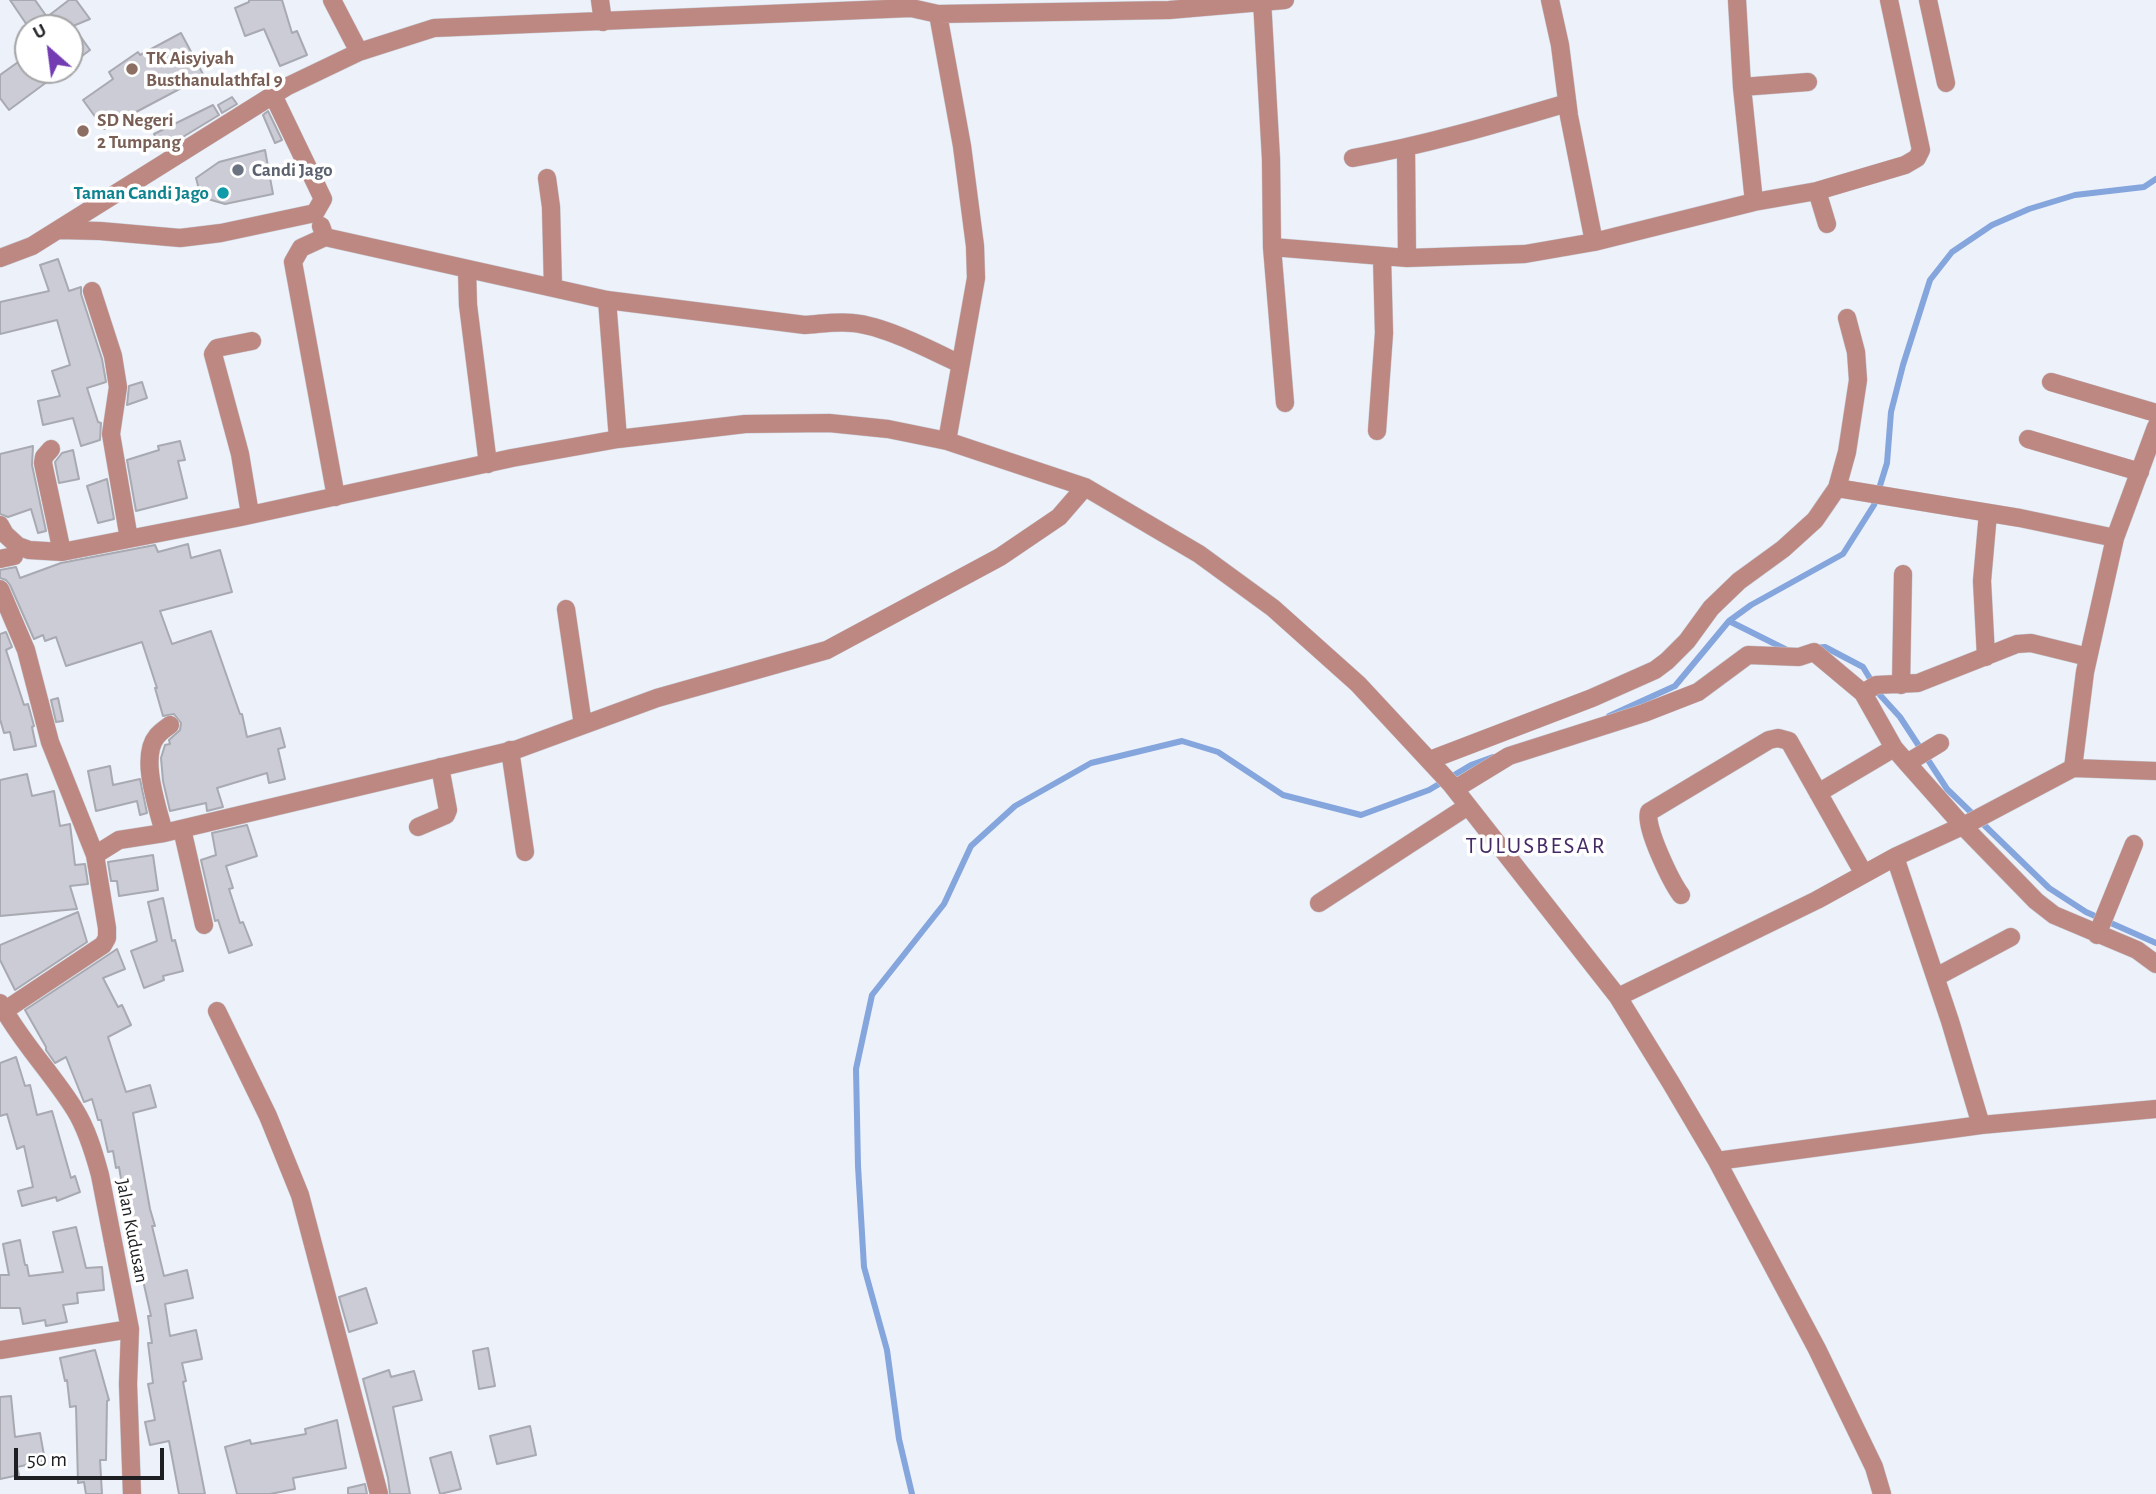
<!DOCTYPE html>
<style>
body{margin:0}
#map{position:relative;width:2156px;height:1494px;overflow:hidden;background:#ecf1fa;font-family:"Alegreya Sans",sans-serif}
canvas{display:block}
.north{position:absolute;left:14px;top:14px;width:70px;height:70px;box-sizing:border-box;background:#fff;border:2px solid #a5a5a7;border-radius:50%;rotate:332deg;font-size:19px;font-weight:700;line-height:28px;text-align:center;color:#1d1f22}
.north::after{content:'';display:block;margin:auto;width:24px;height:32px;background:#743cb3;clip-path:polygon(50% 0,100% 100%,50% 72%,0 100%)}
.scale{position:absolute;left:14px;top:1448px;width:150px;height:32px;box-sizing:border-box;border:4px solid #1d1f22;border-top:0;padding-left:9px;font-size:21px;line-height:24px;white-space:nowrap;color:#1d1f22;-webkit-text-stroke:5px #fff;paint-order:stroke}
</style>
<div id="map">
<canvas width="2156" height="1494"></canvas>
<div class="north">U</div>
<div class="scale">50 m</div>
</div>
<script>
const ctx = document.querySelector('canvas').getContext('2d');
ctx.lineJoin = 'round';
function strokePath(path, color, width, dash) { ctx.strokeStyle = color; ctx.lineWidth = width; ctx.lineCap = dash ? 'butt' : 'round'; ctx.setLineDash(dash || []); ctx.stroke(path); }
function fillPath(path, color) { ctx.fillStyle = color; ctx.fill(path, 'evenodd'); }
function label(font, color, halo, rows, align = 'center') {
  ctx.font = font + ' "Alegreya Sans",sans-serif'; ctx.lineWidth = 7; ctx.setLineDash([]); ctx.textBaseline = 'middle'; ctx.strokeStyle = halo; ctx.fillStyle = color; for (const [text, x, y, turn = 0] of rows) {
    ctx.save(); ctx.translate(x, y); ctx.rotate((+turn || 0) * Math.PI / 180); ctx.textAlign = isNaN(turn) ? turn : align; if (halo) ctx.strokeText(text, 0, 0); ctx.fillText(text, 0, 0); ctx.restore();
  }
}
strokePath(new Path2D(`
 M 1729,621 L 1787,650
 M 1815,648 L 1825,647 L 1863,667 L 1880,695 L 1900,717 L 1947,789 L 2049,888 L 2086,912 L 2156,943
 M 1609,716 L 1675,686 L 1729,621 L 1751,605 L 1843,554 L 1874,505 L 1887,463 L 1891,412 L 1903,365 L 1930,280 L 1952,252 L 1992,225 L 2029,209 L 2075,195 L 2144,187 L 2156,179
 M 912,1494 L 899,1439 L 887,1350 L 864,1267 L 858,1166 L 856,1069 L 872,995 L 944,904 L 971,846 L 1015,806 L 1091,763 L 1182,741 L 1218,752 L 1283,795 L 1361,815 L 1429,790 L 1471,765 L 1493,757`), '#85a5dd', 6);
const building = new Path2D(`
 M 10,0 L 35,0 L 47,17 L 69,0 L 76,0 L 90,19 L 73,26 L 90,50 L 70,65 L 70,27 L 29,28 Z
 M 249,0 L 282,0 L 292,33 L 297,31 L 307,55 L 280,66 L 264,29 L 245,36 L 235,8 L 249,2 Z
 M 181,33 L 204,76 L 104,129 L 83,100 L 113,79 L 109,72 L 138,52 L 140,55 Z
 M 28,55 L 28,70 L 63,70 L 9,110 L 0,98 L 0,75 Z
 M 232,97 L 237,104 L 222,113 L 218,105 Z
 M 213,105 L 219,115 L 163,149 L 154,134 Z
 M 268,111 L 282,140 L 275,143 L 263,115 Z
 M 265,150 L 273,194 L 225,204 L 201,197 L 196,178 L 219,162 Z
 M 58,259 L 69,291 L 81,287 L 81,294 L 102,359 L 106,382 L 87,388 L 98,422 L 101,423 L 100,440 L 81,446 L 73,418 L 43,425 L 38,401 L 60,396 L 52,371 L 70,365 L 57,320 L 0,334 L 0,302 L 49,291 L 40,265 Z
 M 142,382 L 147,398 L 127,405 L 129,386 Z
 M 180,441 L 185,460 L 178,461 L 187,498 L 136,511 L 127,460 L 159,450 L 158,446 Z
 M 33,446 L 32,465 L 46,531 L 38,533 L 31,509 L 8,517 L 0,514 L 0,454 Z
 M 73,450 L 79,479 L 59,483 L 55,462 L 62,453 Z
 M 107,479 L 114,519 L 98,523 L 87,486 Z
 M 188,544 L 191,558 L 220,550 L 232,592 L 160,611 L 172,644 L 211,631 L 240,714 L 242,714 L 247,737 L 280,728 L 285,747 L 278,749 L 285,779 L 269,783 L 267,773 L 217,788 L 223,807 L 207,811 L 206,803 L 170,811 L 163,781 L 161,758 L 165,745 L 170,744 L 169,740 L 180,730 L 181,723 L 174,714 L 163,716 L 155,688 L 157,688 L 142,642 L 66,666 L 56,637 L 45,641 L 43,635 L 34,639 L 10,585 L 6,580 L 0,578 L 0,570 L 16,567 L 20,578 L 61,563 L 155,545 L 158,552 Z
 M 6,632 L 12,647 L 6,650 L 24,705 L 28,704 L 34,726 L 32,727 L 36,746 L 14,750 L 10,732 L 4,733 L 0,719 L 0,634 Z
 M 58,698 L 63,721 L 56,722 L 51,700 Z
 M 110,766 L 113,785 L 140,779 L 147,813 L 140,815 L 137,801 L 96,811 L 88,771 Z
 M 27,774 L 32,796 L 54,791 L 60,826 L 70,824 L 75,865 L 85,864 L 88,884 L 70,886 L 77,909 L 0,916 L 0,780 Z
 M 247,825 L 257,856 L 226,866 L 233,888 L 229,889 L 240,923 L 243,922 L 252,945 L 229,953 L 218,920 L 215,921 L 201,860 L 216,855 L 212,833 Z
 M 153,855 L 158,890 L 119,896 L 117,881 L 111,881 L 108,862 Z
 M 163,898 L 172,941 L 175,940 L 183,971 L 163,976 L 164,980 L 144,988 L 131,951 L 157,941 L 148,902 Z
 M 78,912 L 87,942 L 15,990 L 0,960 L 0,945 Z
 M 117,949 L 125,969 L 103,978 L 118,1007 L 122,1005 L 131,1025 L 108,1037 L 126,1092 L 150,1085 L 156,1107 L 133,1113 L 150,1209 L 155,1226 L 152,1226 L 164,1276 L 187,1270 L 193,1298 L 165,1304 L 170,1336 L 196,1330 L 202,1359 L 182,1363 L 186,1381 L 183,1382 L 205,1494 L 179,1494 L 169,1441 L 150,1445 L 145,1422 L 155,1420 L 148,1384 L 153,1383 L 148,1343 L 152,1343 L 148,1316 L 151,1316 L 132,1231 L 126,1233 L 122,1215 L 127,1214 L 119,1167 L 116,1168 L 113,1151 L 108,1152 L 101,1120 L 98,1120 L 92,1099 L 84,1102 L 66,1057 L 55,1063 L 46,1050 L 46,1047 L 25,1010 Z
 M 16,1057 L 25,1086 L 30,1085 L 37,1115 L 52,1111 L 71,1178 L 75,1176 L 80,1192 L 57,1201 L 56,1197 L 22,1206 L 18,1191 L 33,1187 L 24,1146 L 17,1149 L 7,1114 L 0,1116 L 0,1063 Z
 M 76,1227 L 86,1268 L 102,1267 L 104,1290 L 77,1293 L 78,1303 L 63,1305 L 67,1322 L 46,1326 L 45,1320 L 23,1324 L 20,1308 L 0,1308 L 0,1275 L 9,1275 L 3,1244 L 20,1240 L 25,1265 L 27,1265 L 29,1276 L 63,1272 L 53,1232 Z
 M 366,1288 L 377,1323 L 349,1332 L 339,1297 Z
 M 488,1348 L 495,1386 L 479,1389 L 473,1351 Z
 M 95,1350 L 109,1400 L 107,1401 L 106,1460 L 100,1460 L 102,1494 L 86,1494 L 84,1482 L 78,1483 L 76,1406 L 70,1407 L 67,1380 L 65,1381 L 60,1358 Z
 M 389,1370 L 391,1377 L 414,1371 L 422,1400 L 393,1407 L 410,1494 L 390,1494 L 388,1478 L 363,1379 Z
 M 11,1396 L 15,1437 L 40,1433 L 45,1461 L 17,1467 L 19,1475 L 0,1479 L 0,1397 Z
 M 337,1420 L 346,1468 L 293,1478 L 295,1489 L 270,1494 L 237,1494 L 225,1447 L 250,1440 L 251,1444 L 306,1434 L 305,1429 Z
 M 530,1426 L 536,1455 L 497,1464 L 490,1436 Z
 M 451,1452 L 461,1489 L 440,1494 L 430,1458 Z
 M 365,1484 L 367,1494 L 348,1494 L 348,1488 Z`);
fillPath(building, '#cbccd5');
strokePath(building, '#a8a9b1', 2);
const minor = new Path2D(`
 M 332,0 L 359,52
 M 600,0 L 603,22
 M 1262,0 L 1271,159 L 1272,247 L 1285,403
 M 1550,0 L 1560,45 L 1569,116 L 1594,242
 M 1737,0 L 1742,87 L 1754,202
 M 1928,0 L 1946,83
 M 938,14 L 962,146 L 975,246 L 976,278 L 947,441
 M 1742,87 L 1808,82
 M 1406,148 L 1407,258
 M 1353,158 C 1426,145 1496,124 1567,103
 M 547,178 L 551,207 L 553,288
 M 1817,191 L 1827,224
 M 321,226 L 325,237 L 301,248 L 293,262 L 336,497
 M 59,230 L 100,231 L 180,238 L 221,233 L 315,213 L 323,199 L 273,95
 M 325,237 L 607,300 L 805,325 C 821,324 837,321 853,323 C 885,326 931,350 960,364
 M 1272,247 L 1407,258 L 1525,254 L 1594,242 L 1754,202 L 1817,191 L 1905,165 L 1917,158 L 1921,150 L 1889,0
 M 0,258 L 32,246 L 286,87 L 359,52 L 434,28 L 911,8 L 938,14 L 1169,10 L 1285,0
 M 467,269 L 468,305 L 488,464
 M 92,291 L 113,356 L 118,387 L 111,434 L 129,539
 M 607,300 L 618,439
 M 2051,382 L 2156,413
 M 1377,431 L 1384,333 L 1382,257
 M 2028,439 L 2140,472
 M 51,449 L 44,457 L 43,463 L 62,552
 M 1837,488 L 2020,518 L 2115,538
 M 250,514 L 240,454 L 213,354 L 217,348 L 252,341
 M 0,525 L 5,534 L 18,546 L 29,550 L 62,552 L 241,517 L 512,458 L 618,439 L 745,424 L 829,423 L 888,429 L 947,441 L 1085,487 L 1199,554 L 1273,608 L 1358,684 L 1450,783 L 1618,997 L 1671,1083 L 1717,1161 L 1817,1349 L 1874,1467 L 1882,1494
 M 0,559 L 14,556
 M 0,589 L 26,650 L 50,742 L 95,855
 M 566,609 L 583,725
 M 1986,657 L 1982,581 L 1988,513
 M 1901,685 L 1903,574
 M 1863,693 L 1876,685 L 1918,683 L 2017,644 L 2031,643 L 2088,657
 M 510,750 L 525,852
 M 1430,760 L 1592,698 L 1655,670 L 1667,661 L 1687,641 L 1711,608 L 1739,581 L 1783,549 L 1815,520 L 1837,488 L 1847,452 L 1858,380 L 1856,352 L 1847,318
 M 1907,763 L 1940,743
 M 2073,768 L 2156,771
 M 1455,789 L 1509,756 L 1644,713 L 1698,692 L 1748,655 L 1799,657 L 1814,652 L 1863,693 L 1894,748 L 1907,763 L 1962,825 L 2036,901 L 2054,915 L 2137,950 L 2156,964
 M 1818,793 L 1894,748
 M 418,827 L 446,815 L 448,810 L 440,767
 M 182,829 L 204,925
 M 164,833 C 158,808 139,757 157,736 C 160,732 166,728 170,725
 M 1895,857 L 1950,1021 L 1981,1125
 M 1681,895 C 1672,883 1644,827 1649,812 L 1769,740 L 1778,738 L 1789,741 L 1864,874
 M 1319,903 L 1468,806
 M 2097,935 L 2134,844
 M 1936,977 L 2011,937
 M 1618,997 L 1817,900 L 1895,857 L 1971,822 L 2073,768 L 2085,672 L 2115,538 L 2156,427
 M 0,1003 C 21,1042 52,1073 75,1110 C 87,1129 94,1153 100,1175 L 130,1329 L 128,1384 L 132,1494
 M 4,1011 L 103,945 L 107,938 L 107,928 L 95,855 L 119,840 L 164,833 L 518,749 L 657,698 L 827,650 L 1000,557 L 1059,517 L 1085,487
 M 217,1011 L 268,1116 L 300,1195 L 379,1494
 M 1717,1161 L 1981,1125 L 2156,1109
 M 0,1350 L 130,1329`);
strokePath(minor, '#c7cbd3', 19);
strokePath(minor, '#be8882', 18);
for (const [x, y, r, color] of [
 [132,69,7,"#8d6e63"],
 [83,131,7,"#8d6e63"],
 [238,170,7,"#6b7280"],
 [223,193,7,"#0f9aa8"]
]) { const dot = new Path2D(); dot.arc(x, y, r, 0, 2 * Math.PI); ctx.fillStyle = color; ctx.fill(dot); strokePath(dot, '#fff', 2.5); }
label('bold 19px', '#785e54', '#fff', [
 ["TK Aisyiyah",146,58],
 ["Busthanulathfal 9",146,80],
 ["SD Negeri",97,120],
 ["2 Tumpang",97,142]
], 'left');
label('bold 19px', '#5b616d', '#fff', [
 ["Candi Jago",252,170]
], 'left');
label('bold 19px', '#0d838f', '#fff', [
 ["Taman Candi Jago",209,193]
], 'right');
label('19px', '#1d1f22', '#fff', [
 ["Jalan Kudusan",132,1231,79]
]);
ctx.letterSpacing = '2px';
label('23px', '#442a65', '#fff', [
 ["TULUSBESAR",1536,846]
]);
ctx.letterSpacing = '0px';
</script>
